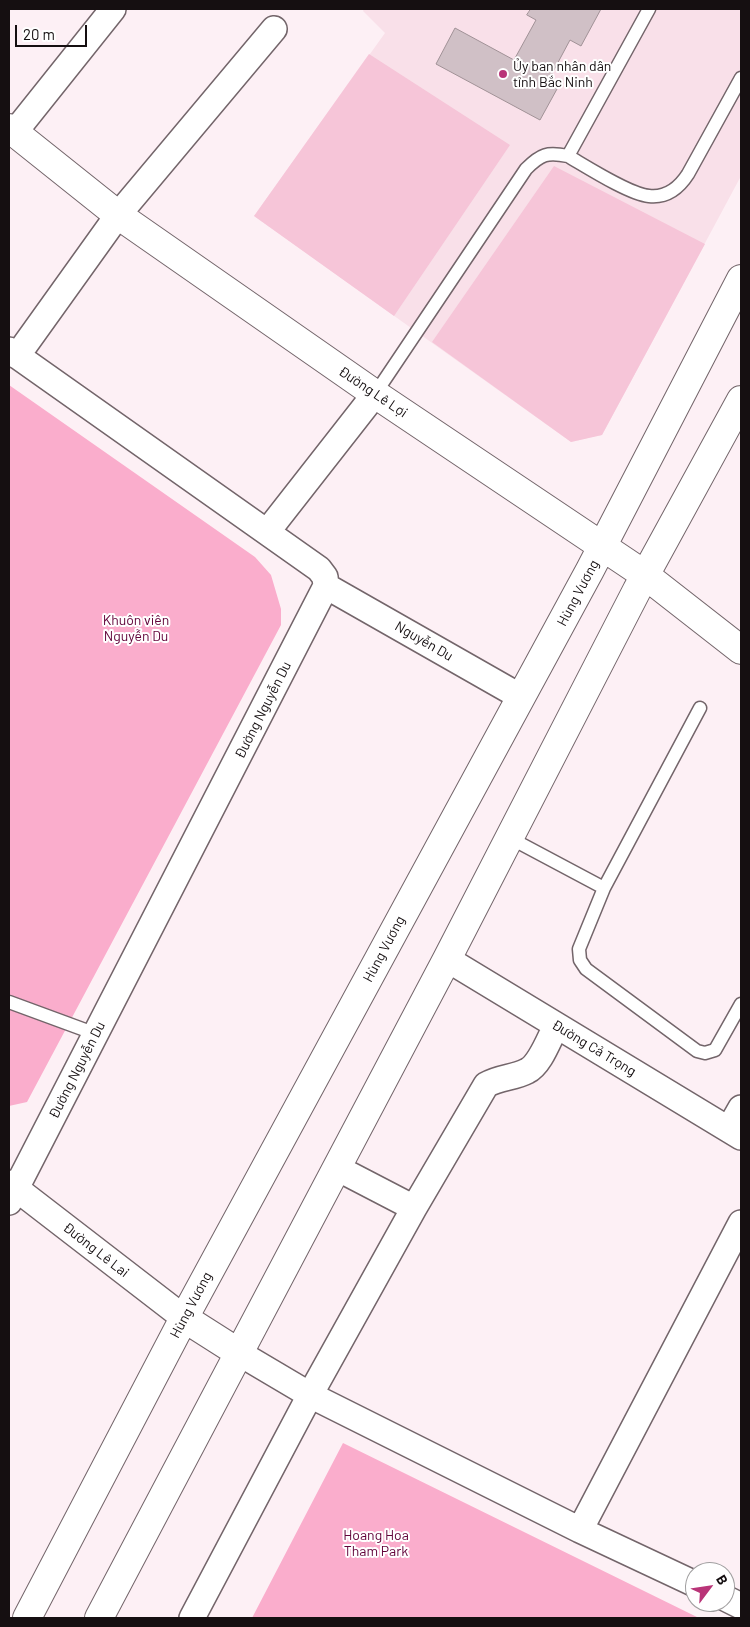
<!DOCTYPE html>
<meta charset="utf-8">
<style>
body{margin:0}
#map{position:relative;width:750px;height:1627px;overflow:hidden;background:#fdf0f5;font-family:Barlow,sans-serif}
canvas{display:block}
.frame{position:absolute;inset:0;border:10px solid #150f11;pointer-events:none}
.north{position:absolute;left:685px;top:1562px;width:50px;height:50px;box-sizing:border-box;background:#fff;border:1px solid #a19fa0;border-radius:50%;rotate:59deg;font-size:14px;font-weight:700;line-height:20px;text-align:center;color:#150f11}
.north::after{content:'';display:block;margin:auto;width:18px;height:22px;background:#b93478;clip-path:polygon(50% 0,100% 100%,50% 72%,0 100%)}
.scale{position:absolute;left:15px;top:25px;width:72px;height:22px;box-sizing:border-box;border:2px solid #150f11;border-top:0;padding-left:6px;font-size:15px;line-height:18px;white-space:nowrap;color:#150f11;-webkit-text-stroke:4px #fff;paint-order:stroke}
</style>
<div id="map">
<canvas width="750" height="1627"></canvas>
<div class="frame"></div>
<div class="north">B</div>
<div class="scale">20 m</div>
</div>
<script>
const ctx = document.querySelector('canvas').getContext('2d');
ctx.lineJoin = 'round';
function fillPath(path, color) { ctx.fillStyle = color; ctx.fill(path, 'evenodd'); }
function strokePath(path, color, width, dash) { ctx.strokeStyle = color; ctx.lineWidth = width; ctx.lineCap = dash ? 'butt' : 'round'; ctx.setLineDash(dash || []); ctx.stroke(path); }
function label(font, color, halo, rows, align = 'center') {
  ctx.font = font + ' Barlow,sans-serif'; ctx.lineWidth = 4; ctx.setLineDash([]); ctx.textBaseline = 'middle'; ctx.strokeStyle = halo; ctx.fillStyle = color; for (const [text, x, y, turn = 0] of rows) {
    ctx.save(); ctx.translate(x, y); ctx.rotate((+turn || 0) * Math.PI / 180); ctx.textAlign = isNaN(turn) ? turn : align; if (halo) ctx.strokeText(text, 0, 0); ctx.fillText(text, 0, 0); ctx.restore();
  }
}
fillPath(new Path2D(`
 M 364,9 L 741,9 L 741,176 L 602,435 L 571,442 L 254,216 L 385,33 L 363,11 Z`), '#f9e0e9');
fillPath(new Path2D(`
 M 9,385 L 255,557 L 271,575 L 281,609 L 281,625 L 27,1102 L 9,1106 Z
 M 343,1443 L 699,1618 L 252,1618 Z`), '#faadcc');
fillPath(new Path2D(`
 M 369,54 L 510,145 L 394,316 L 254,216 Z
 M 554,166 L 705,244 L 602,435 L 571,442 L 432,342 Z`), '#f6c5d8');
const building = new Path2D(`
 M 531,9 L 601,9 L 581,46 L 570,40 L 547,83 L 557,89 L 540,120 L 436,64 L 455,28 L 514,60 L 536,20 L 527,15 Z`);
fillPath(building, '#d0c0c6');
strokePath(building, '#a19297', 1);
const lane = new Path2D(`
 M 649,9 L 568,156 C 587,167 629,194 649,196 C 667,198 679,188 688,174 L 741,78
 M 375,394 L 526,169 C 541,154 547,152 568,156
 M 700,708 L 604,888 L 579,949 L 580,960 L 586,969 L 697,1051 L 705,1053 L 715,1050 L 741,1004
 M 510,838 L 604,888
 M 9,1002 L 96,1034`);
const street = new Path2D(`
 M 14,133 L 113,9
 M 9,350 L 319,569 L 325,577 L 326,586 L 9,1202
 M 17,356 L 118,215 L 274,29
 M 267,532 L 375,394
 M 326,586 L 521,697
 M 447,959 L 741,1137
 M 729,1129 L 741,1108
 M 9,1183 L 184,1318
 M 414,1208 L 486,1085 C 499,1077 514,1078 527,1071 C 540,1065 549,1039 556,1026
 M 239,1353 L 310,1395 L 580,1530 L 695,1584
 M 580,1530 L 741,1223
 M 725,1598 L 741,1606
 M 192,1618 L 310,1395 L 414,1208 L 337,1168`);
const secondary = new Path2D(`
 M 9,128 L 118,215 L 375,394 L 645,575 L 741,650
 M 184,1318 L 239,1353
 M 27,1618 L 184,1318 L 590,570 L 741,279
 M 99,1618 L 447,959 L 637,590 L 741,400`);
strokePath(lane, '#73656a', 15);
strokePath(street, '#73656a', 28);
strokePath(secondary, '#73656a', 30);
strokePath(lane, '#fff', 12);
strokePath(street, '#fff', 25);
strokePath(secondary, '#fff', 28);
for (const [x, y, r, color] of [
 [503,74,5,"#b93478"]
]) { const dot = new Path2D(); dot.arc(x, y, r, 0, 2 * Math.PI); ctx.fillStyle = color; ctx.fill(dot); strokePath(dot, '#fff', 2); }
label('14px', '#150f11', '#fff', [
 ["Ủy ban nhân dân",513,66],
 ["tỉnh Bắc Ninh",513,82]
], 'left');
label('14px', '#150f11', '#fff', [
 ["Đường Lê Lợi",373,392,34],
 ["Hùng Vương",578,593,-62],
 ["Nguyễn Du",424,641,30],
 ["Đường Nguyễn Du",263,710,-63],
 ["Hùng Vương",384,949,-62],
 ["Đường Cả Trọng",594,1048,31],
 ["Đường Nguyễn Du",77,1070,-63],
 ["Đường Lê Lai",96,1250,38],
 ["Hùng Vương",191,1305,-62]
]);
label('14px', '#610339', '#fff', [
 ["Khuôn viên",136,620],
 ["Nguyễn Du",136,636],
 ["Hoang Hoa",376,1535],
 ["Tham Park",376,1551]
]);
</script>
